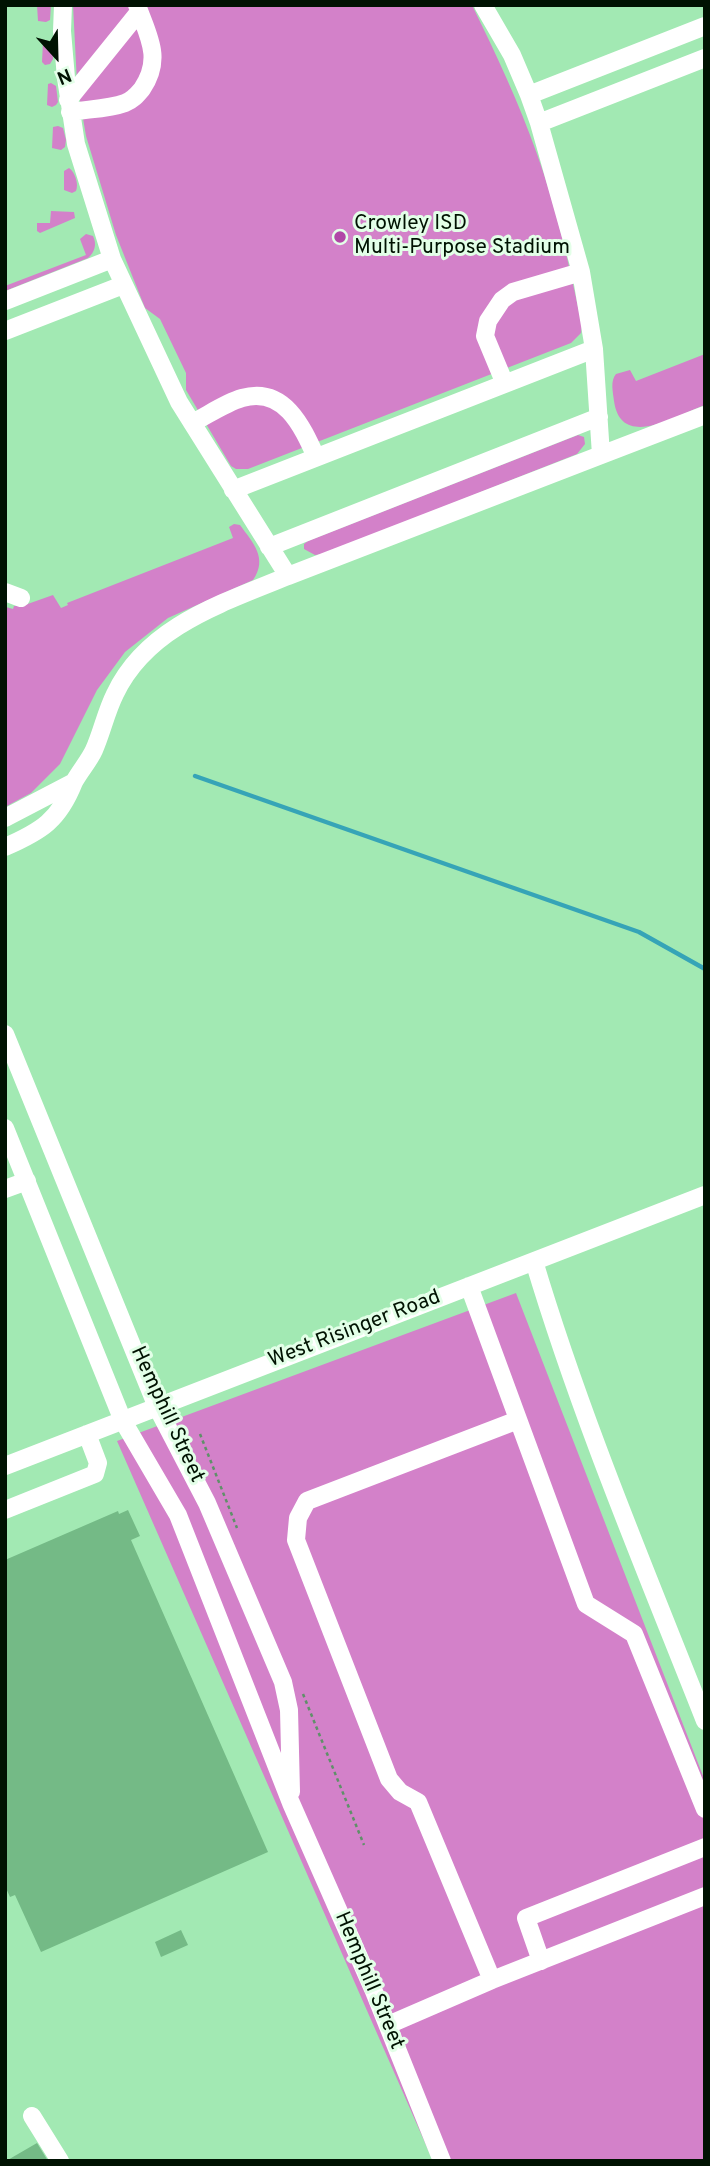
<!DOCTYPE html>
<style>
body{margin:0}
#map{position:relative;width:710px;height:2166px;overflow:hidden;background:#a2e9b3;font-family:Overpass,sans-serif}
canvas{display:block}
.frame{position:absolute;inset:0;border:7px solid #001202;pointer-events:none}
.north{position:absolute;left:21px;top:21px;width:70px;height:70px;-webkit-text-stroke:5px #e3ffe8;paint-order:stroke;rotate:158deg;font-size:19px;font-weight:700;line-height:28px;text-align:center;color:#001202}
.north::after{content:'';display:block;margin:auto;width:24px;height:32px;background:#001202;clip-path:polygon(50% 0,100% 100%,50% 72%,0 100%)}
</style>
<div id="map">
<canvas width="710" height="2166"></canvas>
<div class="frame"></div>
<div class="north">N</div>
</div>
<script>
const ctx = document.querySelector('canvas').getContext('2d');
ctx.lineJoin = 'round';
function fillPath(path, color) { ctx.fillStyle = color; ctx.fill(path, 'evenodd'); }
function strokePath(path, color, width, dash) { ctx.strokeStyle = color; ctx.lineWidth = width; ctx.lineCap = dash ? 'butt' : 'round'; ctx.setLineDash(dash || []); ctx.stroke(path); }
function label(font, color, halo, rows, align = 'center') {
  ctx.font = font + ' Overpass,sans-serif'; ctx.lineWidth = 6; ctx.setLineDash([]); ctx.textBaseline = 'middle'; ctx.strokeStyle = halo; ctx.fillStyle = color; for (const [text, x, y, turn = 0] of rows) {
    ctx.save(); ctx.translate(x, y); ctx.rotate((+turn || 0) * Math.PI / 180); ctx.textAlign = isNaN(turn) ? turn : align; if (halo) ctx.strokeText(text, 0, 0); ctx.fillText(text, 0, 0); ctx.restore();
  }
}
fillPath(new Path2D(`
 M 37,5 L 51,5 L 50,20 L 46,22 L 38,21 Z
 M 73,5 L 472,5 C 496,54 519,103 537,154 C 557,210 570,268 582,326 L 581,333 L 571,343 L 248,469 L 236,469 L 231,466 L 186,390 L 186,373 L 160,319 L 145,308 L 116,235 L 86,136 L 77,83 Z
 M 46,40 L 52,45 L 53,59 L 50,64 L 45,65 L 42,62 L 43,42 Z
 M 51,83 L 56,86 L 58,102 L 56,105 L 52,107 L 47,105 L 48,84 Z
 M 58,126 L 63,128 L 66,140 L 65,147 L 61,150 L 52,148 L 53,127 Z
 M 69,168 C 75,172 79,184 76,191 L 72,193 L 64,190 L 64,171 Z
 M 51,211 L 74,212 L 75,218 L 40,233 L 37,231 L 37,223 L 50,223 Z
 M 86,234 L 93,236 C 97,244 95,252 88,258 L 5,291 L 5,286 L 86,255 L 80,239 Z
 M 705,354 L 705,405 C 677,415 621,451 614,401 C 613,392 610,381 616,374 L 630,370 L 636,381 Z
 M 578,435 L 584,437 L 585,444 L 577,454 L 324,554 L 315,555 L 304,549 L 304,544 L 308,541 Z
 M 234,524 L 240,525 C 253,543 268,558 253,580 L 168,618 L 125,652 L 97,690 L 60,764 L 31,793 L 5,807 L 5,603 L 6,607 L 13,609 L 14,606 L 22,606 L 53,595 L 61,608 L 68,605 L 67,603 L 233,538 L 229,527 Z
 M 516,1293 L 705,1781 L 705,2161 L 433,2161 L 117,1441 Z`), '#d381c9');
strokePath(new Path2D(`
 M 195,776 L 639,932 L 705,969`), '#36a4b7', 4.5);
fillPath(new Path2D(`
 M 128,1510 L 140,1536 L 131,1540 L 268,1852 L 41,1952 L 15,1895 L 10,1897 L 5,1886 L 5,1560 L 118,1511 L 119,1514 Z
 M 181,1930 L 188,1945 L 161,1957 L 155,1942 Z
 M 37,2143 L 48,2161 L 6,2161 Z`), '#74ba86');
strokePath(new Path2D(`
 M 200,1434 L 237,1528
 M 303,1694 L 364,1845`), '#5f9069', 2.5, [3.5, 3.5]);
strokePath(new Path2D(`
 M 63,5 L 62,31 L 66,78 L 76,144 L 112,259 L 179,402 L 288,576 C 223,603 147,626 115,694 C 106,712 102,732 94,750 C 89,761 80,771 74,782
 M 483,5 L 512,55 L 529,95
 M 68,100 L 139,12
 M 70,112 C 88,109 109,109 125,103 C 133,100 137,95 142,89 C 163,58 148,36 137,5
 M 539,123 L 705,58
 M 581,272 L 539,123 L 529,95 L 705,26
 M 5,301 L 112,259
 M 5,331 L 123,285
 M 505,384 L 485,336 L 488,321 L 502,300 L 513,292 L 581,272 L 594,349
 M 192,423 C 208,415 225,403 242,398 C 284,386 302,426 316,457
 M 601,455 L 705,415
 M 233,490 L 594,349 L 601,455 L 288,576
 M 269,547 L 599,417
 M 5,592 L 21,598
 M 5,818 L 74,782 C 59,820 42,831 5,847
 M 5,1034 L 157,1407 L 207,1503 L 283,1682 L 289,1710 L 291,1792
 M 5,1128 L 123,1421 L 178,1515 L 291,1803 L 373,1989 L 442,2161
 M 5,1189 L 27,1181
 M 534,1261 C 581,1418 645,1569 705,1721
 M 469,1286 L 586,1604 L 634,1634 L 705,1809
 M 518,1420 L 307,1501 L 298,1518 L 296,1540 L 389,1779 L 400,1792 L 418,1802 L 492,1980 L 705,1896
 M 5,1466 L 705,1195
 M 5,1510 L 95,1474 L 98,1463 L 87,1434
 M 541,1961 L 526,1918 L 705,1847
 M 388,2025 L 492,1980
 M 32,2116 L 60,2161`), '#fff', 18);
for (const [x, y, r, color] of [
 [340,237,7,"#b146a7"]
]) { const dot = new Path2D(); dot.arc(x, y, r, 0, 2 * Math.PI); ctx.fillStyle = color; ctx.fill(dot); strokePath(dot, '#e3ffe8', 2.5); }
label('21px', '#001202', '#e3ffe8', [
 ["Crowley ISD",354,225],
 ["Multi-Purpose Stadium",354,249]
], 'left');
label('21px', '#001202', '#e3ffe8', [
 ["West Risinger Road",355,1330,-21],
 ["Hemphill Street",166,1415,65],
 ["Hemphill Street",368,1981,67]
]);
</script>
